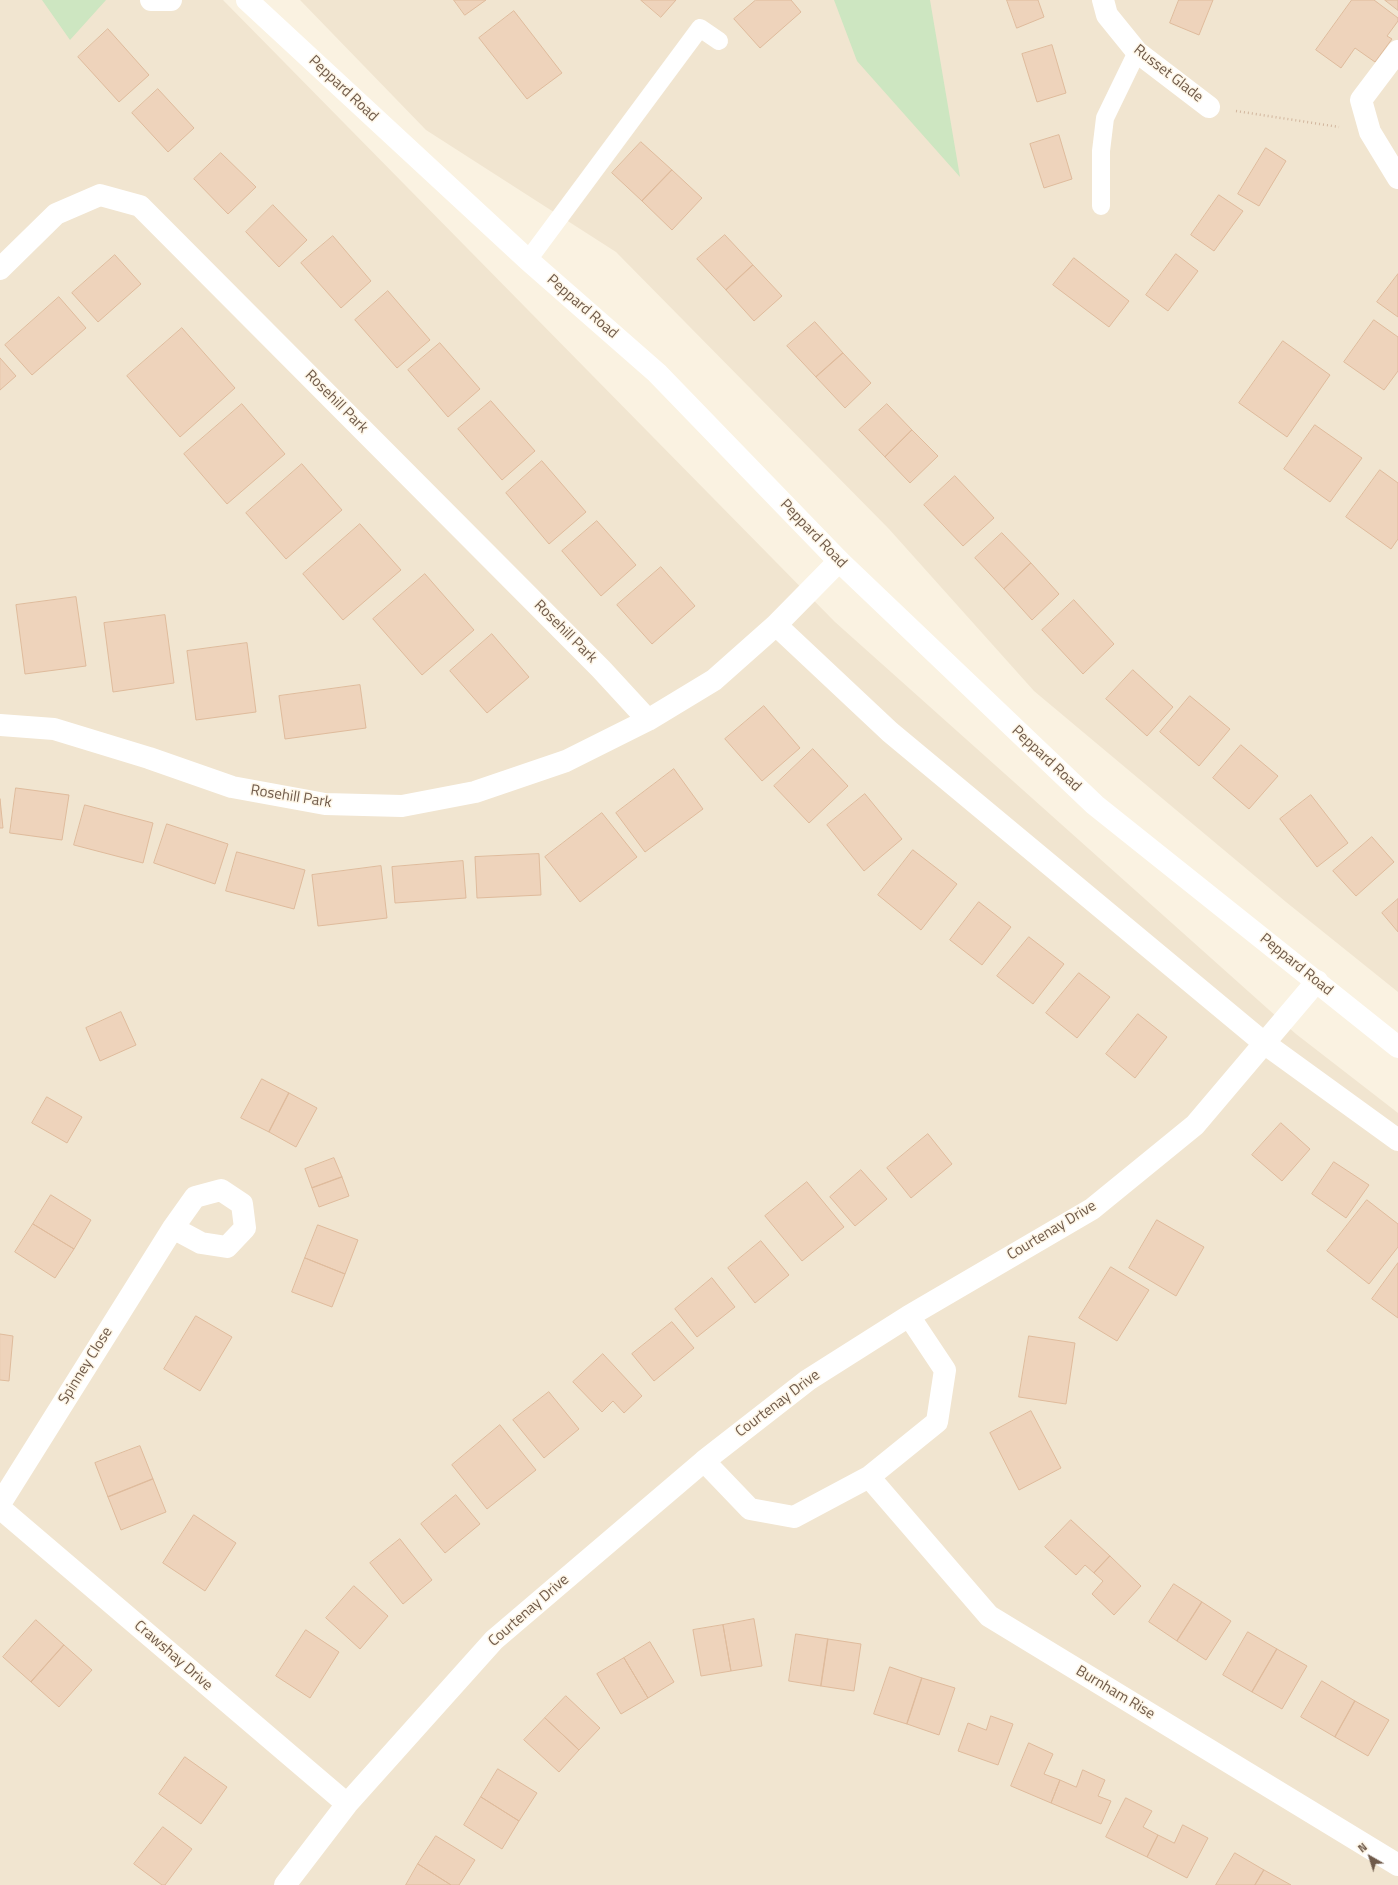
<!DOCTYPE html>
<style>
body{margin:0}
#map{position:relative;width:1398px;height:1885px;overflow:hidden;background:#faf2e1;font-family:"Titillium Web",sans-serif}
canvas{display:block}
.north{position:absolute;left:1350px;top:1837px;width:40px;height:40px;-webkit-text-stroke:3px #fef6e7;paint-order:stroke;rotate:321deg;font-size:11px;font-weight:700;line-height:16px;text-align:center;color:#6f5a4a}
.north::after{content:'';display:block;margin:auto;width:14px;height:18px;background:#6f5a4a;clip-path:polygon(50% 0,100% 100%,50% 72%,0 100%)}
</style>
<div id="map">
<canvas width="1398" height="1885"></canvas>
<div class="north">N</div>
</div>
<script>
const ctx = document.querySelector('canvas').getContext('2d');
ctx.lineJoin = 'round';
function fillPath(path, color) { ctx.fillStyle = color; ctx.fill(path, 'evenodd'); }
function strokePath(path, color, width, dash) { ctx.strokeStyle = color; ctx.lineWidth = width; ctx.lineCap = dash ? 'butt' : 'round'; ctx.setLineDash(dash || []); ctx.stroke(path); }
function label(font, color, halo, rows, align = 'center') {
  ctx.font = font + ' "Titillium Web",sans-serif'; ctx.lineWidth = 3; ctx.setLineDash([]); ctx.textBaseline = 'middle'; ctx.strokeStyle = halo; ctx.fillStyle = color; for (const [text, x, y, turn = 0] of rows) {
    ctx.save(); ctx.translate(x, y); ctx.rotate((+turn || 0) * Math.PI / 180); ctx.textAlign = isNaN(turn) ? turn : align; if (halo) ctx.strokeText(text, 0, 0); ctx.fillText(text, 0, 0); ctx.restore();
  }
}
fillPath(new Path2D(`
 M 0,0 L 223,0 L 835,622 L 1296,1034 L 1398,1113 L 1398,1885 L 0,1885 Z
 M 300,0 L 1398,0 L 1398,992 L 1286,902 L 1034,691 L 889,529 L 616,252 L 426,130 Z`), '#f1e5d0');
fillPath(new Path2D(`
 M 42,0 L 106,0 L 70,40 Z
 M 834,0 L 930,0 L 960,177 L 857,61 Z`), '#cde6c1');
const building = new Path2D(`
 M 454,0 L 486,0 L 465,15 Z
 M 641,0 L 676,0 L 661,17 Z
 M 756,0 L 791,0 L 801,12 L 760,48 L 734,19 Z
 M 1007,0 L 1038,0 L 1044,17 L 1017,28 Z
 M 1179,0 L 1213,0 L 1199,35 L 1170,23 Z
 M 1352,0 L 1374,0 L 1398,18 L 1398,21 L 1387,36 L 1392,39 L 1375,62 L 1355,48 L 1341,68 L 1316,50 Z
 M 1385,0 L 1398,0 L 1398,10 Z
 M 514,11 L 562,73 L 527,99 L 479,38 Z
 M 108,29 L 149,75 L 119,102 L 78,57 Z
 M 1052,45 L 1066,93 L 1037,102 L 1022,54 Z
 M 158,89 L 194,128 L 168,152 L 132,113 Z
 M 1059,135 L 1072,179 L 1044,188 L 1030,144 Z
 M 641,142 L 672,170 L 642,201 L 612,173 Z
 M 1266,148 L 1286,161 L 1259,206 L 1238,194 Z
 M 221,153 L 256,187 L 228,214 L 194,179 Z
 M 672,170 L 702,198 L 672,230 L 642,201 Z
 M 1219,195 L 1243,211 L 1214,251 L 1191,235 Z
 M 273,205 L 307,240 L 279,267 L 246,232 Z
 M 725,235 L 753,265 L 726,290 L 697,259 Z
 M 333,236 L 371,281 L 341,308 L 301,263 Z
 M 1176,254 L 1198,271 L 1168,311 L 1146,295 Z
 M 115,255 L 141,284 L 98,322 L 72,293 Z
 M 1074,258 L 1129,301 L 1109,327 L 1053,285 Z
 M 753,265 L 782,296 L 754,321 L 726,290 Z
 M 1398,274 L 1398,317 L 1377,302 Z
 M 388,291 L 430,340 L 397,368 L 355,320 Z
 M 59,297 L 86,328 L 32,375 L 5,345 Z
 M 1374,320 L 1398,337 L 1398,371 L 1384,390 L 1344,362 Z
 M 815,322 L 843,353 L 816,377 L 787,346 Z
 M 182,328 L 235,388 L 180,437 L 127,376 Z
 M 1283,341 L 1330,375 L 1287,437 L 1239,403 Z
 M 440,343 L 480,389 L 448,417 L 408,370 Z
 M 843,353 L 871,383 L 845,408 L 816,377 Z
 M 0,358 L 16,376 L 0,390 Z
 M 491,401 L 535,451 L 502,480 L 458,429 Z
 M 242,404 L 285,454 L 227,504 L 184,454 Z
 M 887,404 L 912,430 L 885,457 L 859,430 Z
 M 1315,425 L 1362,458 L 1330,502 L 1284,469 Z
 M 912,430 L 938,456 L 910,483 L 885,457 Z
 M 542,461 L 586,512 L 549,544 L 506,493 Z
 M 302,464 L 342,510 L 286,559 L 246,513 Z
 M 1380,470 L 1398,483 L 1398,539 L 1391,549 L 1346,517 Z
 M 955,476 L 994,518 L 963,546 L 924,505 Z
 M 597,521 L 636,565 L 601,596 L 562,551 Z
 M 360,524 L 401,570 L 343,620 L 303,574 Z
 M 1002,533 L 1031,563 L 1004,589 L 975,558 Z
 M 1031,563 L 1059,594 L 1032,620 L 1004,589 Z
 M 661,567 L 695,606 L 652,644 L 617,605 Z
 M 425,574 L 474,630 L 422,675 L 373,619 Z
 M 76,597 L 86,666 L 25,674 L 16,605 Z
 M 1074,600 L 1114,644 L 1083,674 L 1042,630 Z
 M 165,615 L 174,683 L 113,692 L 104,623 Z
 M 492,634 L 529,677 L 487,713 L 450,671 Z
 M 247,643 L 256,712 L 196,720 L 187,651 Z
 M 1133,670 L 1173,707 L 1147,736 L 1106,699 Z
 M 360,685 L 366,728 L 285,739 L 279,696 Z
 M 1190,696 L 1230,729 L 1199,766 L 1160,732 Z
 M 764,706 L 800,748 L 762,781 L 725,739 Z
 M 1241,745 L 1278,776 L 1249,809 L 1213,778 Z
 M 813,749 L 848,786 L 809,823 L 774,786 Z
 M 674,769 L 703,809 L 645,852 L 616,813 Z
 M 16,788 L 69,795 L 62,840 L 10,833 Z
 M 865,794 L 902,839 L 864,871 L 827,825 Z
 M 1311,795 L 1348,843 L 1317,867 L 1280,819 Z
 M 0,799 L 3,828 L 0,828 Z
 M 85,805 L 153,823 L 143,863 L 74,845 Z
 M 602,813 L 637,857 L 580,902 L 545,857 Z
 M 167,824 L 228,844 L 215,884 L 154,863 Z
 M 1372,837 L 1394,862 L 1356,896 L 1333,871 Z
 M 913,850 L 957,884 L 921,930 L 878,895 Z
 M 237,852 L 305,870 L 294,909 L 226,891 Z
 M 539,854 L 541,895 L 477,898 L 475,857 Z
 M 463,861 L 466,898 L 395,903 L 392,867 Z
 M 381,866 L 387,918 L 318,926 L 312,875 Z
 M 1398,899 L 1398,932 L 1382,913 Z
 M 979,902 L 1011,927 L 982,965 L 950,940 Z
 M 1029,937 L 1064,964 L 1033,1004 L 997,976 Z
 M 1079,973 L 1110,997 L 1077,1038 L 1046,1013 Z
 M 121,1012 L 136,1045 L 100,1061 L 86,1028 Z
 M 1138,1014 L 1167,1037 L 1135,1078 L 1106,1054 Z
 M 262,1079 L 289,1093 L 269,1132 L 241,1118 Z
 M 289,1093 L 317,1108 L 296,1147 L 269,1132 Z
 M 47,1097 L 82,1117 L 67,1143 L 32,1123 Z
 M 1281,1123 L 1310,1149 L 1282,1181 L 1252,1155 Z
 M 928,1134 L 952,1164 L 911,1198 L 887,1168 Z
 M 334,1158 L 342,1177 L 312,1188 L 305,1169 Z
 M 1334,1162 L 1369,1185 L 1346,1218 L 1312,1194 Z
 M 861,1170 L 887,1199 L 855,1226 L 830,1197 Z
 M 342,1177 L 349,1196 L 319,1207 L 312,1188 Z
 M 807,1182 L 844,1227 L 802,1261 L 765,1216 Z
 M 51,1195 L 91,1220 L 74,1249 L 33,1224 Z
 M 1367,1200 L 1398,1224 L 1398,1247 L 1369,1284 L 1327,1251 Z
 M 1157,1220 L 1204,1247 L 1176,1296 L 1129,1268 Z
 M 33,1224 L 74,1249 L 55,1278 L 15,1252 Z
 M 318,1225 L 358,1240 L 345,1274 L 305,1258 Z
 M 761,1241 L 789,1275 L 755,1303 L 728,1268 Z
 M 305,1258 L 345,1274 L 332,1307 L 292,1292 Z
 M 1398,1263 L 1398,1318 L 1372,1299 Z
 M 1111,1267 L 1149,1290 L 1117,1341 L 1079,1318 Z
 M 712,1278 L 735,1307 L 697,1337 L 675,1309 Z
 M 196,1316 L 232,1337 L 200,1391 L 164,1369 Z
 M 672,1322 L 694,1348 L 654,1381 L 632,1354 Z
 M 0,1334 L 13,1336 L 9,1381 L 0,1380 Z
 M 1029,1336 L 1075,1343 L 1066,1404 L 1019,1397 Z
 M 603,1354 L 642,1396 L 624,1413 L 613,1401 L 602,1412 L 573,1382 Z
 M 549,1392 L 579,1429 L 544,1458 L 513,1420 Z
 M 1031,1411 L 1061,1468 L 1019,1490 L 990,1433 Z
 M 500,1425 L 536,1470 L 487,1509 L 452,1465 Z
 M 140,1446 L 153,1479 L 108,1497 L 95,1463 Z
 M 153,1479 L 166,1512 L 121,1530 L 108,1497 Z
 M 456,1495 L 480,1524 L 445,1553 L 421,1524 Z
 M 194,1515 L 236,1543 L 205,1591 L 163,1563 Z
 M 1071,1520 L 1110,1556 L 1094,1573 L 1085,1565 L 1076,1575 L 1045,1547 Z
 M 400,1539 L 432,1580 L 403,1604 L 370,1563 Z
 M 1110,1556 L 1141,1586 L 1114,1615 L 1092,1594 L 1103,1581 L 1094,1573 Z
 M 1174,1584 L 1202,1602 L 1177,1641 L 1149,1622 Z
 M 354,1586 L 388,1616 L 360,1649 L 326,1618 Z
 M 1202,1602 L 1231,1621 L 1206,1660 L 1177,1641 Z
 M 754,1619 L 762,1666 L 731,1671 L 723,1625 Z
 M 36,1620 L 64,1645 L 31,1682 L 3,1657 Z
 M 723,1625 L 731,1671 L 701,1676 L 693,1630 Z
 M 306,1630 L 339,1652 L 310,1698 L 276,1676 Z
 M 1248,1632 L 1277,1649 L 1252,1692 L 1223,1675 Z
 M 796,1634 L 828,1639 L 821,1686 L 789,1681 Z
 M 828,1639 L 861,1644 L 854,1691 L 821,1686 Z
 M 650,1642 L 674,1682 L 648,1698 L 624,1658 Z
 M 64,1645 L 92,1670 L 59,1707 L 31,1682 Z
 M 1277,1649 L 1307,1666 L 1282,1709 L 1252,1692 Z
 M 624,1658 L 648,1698 L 621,1714 L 597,1674 Z
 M 890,1667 L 922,1678 L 907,1724 L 874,1714 Z
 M 922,1678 L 955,1688 L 939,1735 L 907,1724 Z
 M 1322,1681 L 1355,1701 L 1335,1737 L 1301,1717 Z
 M 566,1696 L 600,1728 L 579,1750 L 545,1718 Z
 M 1355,1701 L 1389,1720 L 1368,1756 L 1335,1737 Z
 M 991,1716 L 1013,1724 L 998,1765 L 958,1751 L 968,1723 L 986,1730 Z
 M 545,1718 L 579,1750 L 559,1772 L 524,1740 Z
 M 1029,1743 L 1053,1754 L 1044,1774 L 1060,1780 L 1051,1803 L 1011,1786 Z
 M 185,1757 L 227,1787 L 201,1824 L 159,1794 Z
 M 498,1769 L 537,1793 L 519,1821 L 481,1797 Z
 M 1083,1770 L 1105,1780 L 1098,1796 L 1111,1801 L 1101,1824 L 1051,1803 L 1060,1780 L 1076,1787 Z
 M 481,1797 L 519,1821 L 502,1849 L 464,1825 Z
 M 1126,1798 L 1152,1811 L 1143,1827 L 1158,1835 L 1147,1857 L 1106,1837 Z
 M 1183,1825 L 1208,1838 L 1187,1878 L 1147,1857 L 1158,1835 L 1174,1843 Z
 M 163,1827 L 192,1849 L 165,1885 L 162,1885 L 134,1864 Z
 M 436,1836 L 475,1860 L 459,1885 L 451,1885 L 418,1864 Z
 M 1235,1853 L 1264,1870 L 1255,1885 L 1216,1885 Z
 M 418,1864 L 451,1885 L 406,1885 Z
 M 1264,1870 L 1291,1885 L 1255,1885 Z`);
fillPath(building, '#eed3bb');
strokePath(building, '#dfbb9c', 1);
strokePath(new Path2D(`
 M 1236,111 L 1339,127`), '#d2b69e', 2.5, [1, 3]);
strokePath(new Path2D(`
 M 1101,206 L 1101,151 L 1105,118 L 1137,52
 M 528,260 L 700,28 L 719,41`), '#fff', 18);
strokePath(new Path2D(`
 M 151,0 L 171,0
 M 1103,0 L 1107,15 L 1137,52 L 1209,107
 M 1398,51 L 1361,100 L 1370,132 L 1398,178
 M 0,269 L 56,214 L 100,195 L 140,206 L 601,669 L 648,720
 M 776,625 L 890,732 L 1264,1043 L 1398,1140
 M 0,725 L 54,729 L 149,758 L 232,787 L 325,804 L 402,806 L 475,792 L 566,761 L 648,720 L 714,680 L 776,625 L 839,561
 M 704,1461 L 750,1509 L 794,1517 L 869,1477 L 937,1422 L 945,1370 L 909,1316
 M 869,1477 L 989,1616 L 1398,1865
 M 0,1504 L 173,1228 L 195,1197 L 221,1190 L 242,1204 L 245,1228 L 227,1247 L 201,1243 L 173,1228
 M 0,1508 L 347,1804
 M 285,1885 L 347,1804 L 494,1640 L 704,1461 L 808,1380 L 909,1316 L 1092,1209 L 1195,1125 L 1317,981`), '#fff', 22);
strokePath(new Path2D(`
 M 247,0 L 528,260 L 657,373 L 839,561 L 1095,805 L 1398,1047`), '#fff', 22);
label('15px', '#6f5a4a', '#fef6e7', [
 ["Russet Glade",1168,74,38],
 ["Peppard Road",343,89,43],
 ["Peppard Road",582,307,41],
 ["Rosehill Park",336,402,45],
 ["Peppard Road",813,534,46],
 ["Rosehill Park",565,632,45],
 ["Peppard Road",1046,759,43],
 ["Rosehill Park",291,797,9],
 ["Peppard Road",1296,965,39],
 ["Courtenay Drive",1052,1231,-31],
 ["Spinney Close",86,1366,-58],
 ["Courtenay Drive",778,1404,-37],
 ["Courtenay Drive",529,1611,-41],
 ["Crawshay Drive",173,1656,41],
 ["Burnham Rise",1115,1693,31]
]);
</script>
